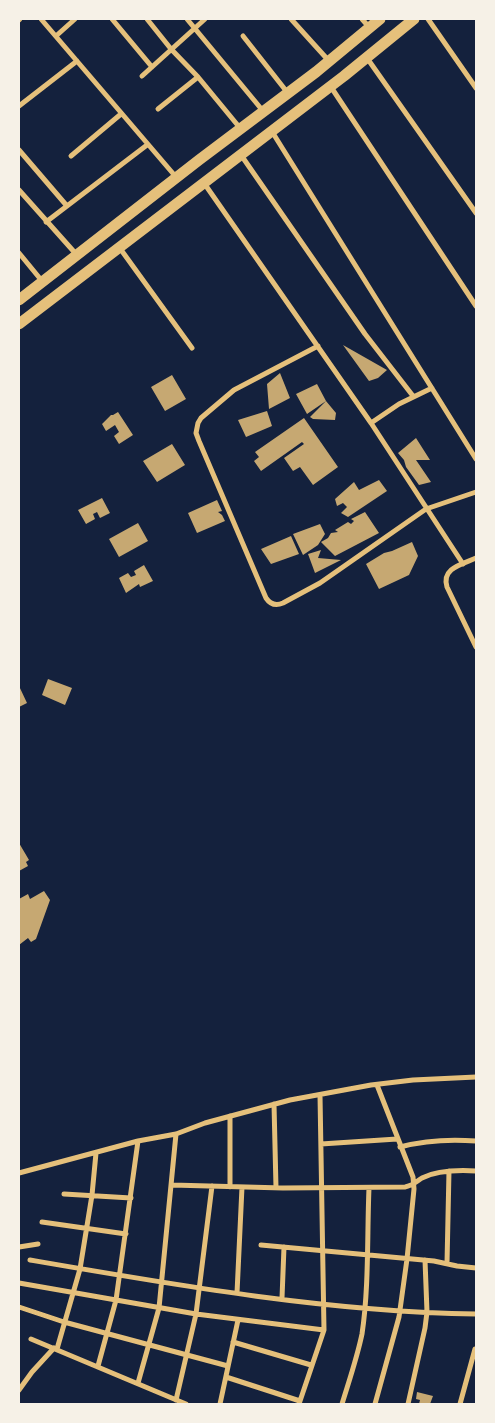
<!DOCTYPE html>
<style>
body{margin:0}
#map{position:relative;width:495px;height:1423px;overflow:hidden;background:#14213d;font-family:Commissioner,sans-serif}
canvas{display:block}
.frame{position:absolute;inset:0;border:20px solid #f6f1e7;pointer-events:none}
</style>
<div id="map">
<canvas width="495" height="1423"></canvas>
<div class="frame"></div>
</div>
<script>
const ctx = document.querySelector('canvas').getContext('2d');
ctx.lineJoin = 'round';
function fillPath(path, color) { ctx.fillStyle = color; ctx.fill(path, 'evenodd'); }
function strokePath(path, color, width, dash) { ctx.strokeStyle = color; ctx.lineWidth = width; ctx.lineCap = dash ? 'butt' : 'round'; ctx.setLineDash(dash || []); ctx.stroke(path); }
fillPath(new Path2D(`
 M 343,345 L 387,370 L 378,378 L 369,381 Z
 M 280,373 L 290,398 L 269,409 L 267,384 Z
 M 172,375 L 186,399 L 165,411 L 151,387 Z
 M 317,384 L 326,401 L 307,414 L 296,394 Z
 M 326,401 L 336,413 L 335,420 L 313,419 L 310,417 Z
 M 267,411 L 272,426 L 246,437 L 238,420 Z
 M 118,412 L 133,435 L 119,444 L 114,436 L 119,432 L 115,425 L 106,431 L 102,424 L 111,415 L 113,415 Z
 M 304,418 L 338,467 L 313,485 L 300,467 L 293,471 L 284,458 L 304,444 L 302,442 L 261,471 L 254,461 L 259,457 L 255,452 Z
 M 416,438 L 430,460 L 416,460 L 431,482 L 419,485 L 406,467 L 404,460 L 398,453 Z
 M 172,444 L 185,465 L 157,482 L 143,461 Z
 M 379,480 L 387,491 L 348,517 L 341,513 L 347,507 L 343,503 L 337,506 L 335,499 L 354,482 L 359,490 Z
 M 102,498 L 110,513 L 100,518 L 97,512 L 93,514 L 95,519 L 86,524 L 78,510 Z
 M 217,500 L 222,511 L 218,512 L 222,515 L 225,521 L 197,533 L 188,513 Z
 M 365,512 L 379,533 L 335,556 L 321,542 L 328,538 L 331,533 L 338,532 L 335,530 L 348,522 L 351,524 L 354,521 L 351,519 Z
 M 138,523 L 148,541 L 119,557 L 109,539 Z
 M 320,524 L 325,534 L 318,545 L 303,555 L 293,534 Z
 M 291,536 L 299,554 L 271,564 L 261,549 Z
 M 412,542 L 418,556 L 409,575 L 379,589 L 366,564 L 384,553 L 392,551 Z
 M 321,550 L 318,558 L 341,560 L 315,573 L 308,554 Z
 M 144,565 L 153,581 L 140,587 L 139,584 L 126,593 L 119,578 L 128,573 L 131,577 L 136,575 L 134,571 Z
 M 48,679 L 72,688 L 65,705 L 42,695 Z
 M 19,686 L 27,703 L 19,707 Z
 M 19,843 L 29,860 L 26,862 L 28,866 L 19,871 Z
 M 44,891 L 50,900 L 36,939 L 31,942 L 28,938 L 19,945 L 19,899 L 28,894 L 30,899 Z
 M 417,1392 L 433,1396 L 430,1404 L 419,1404 L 420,1400 L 416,1399 Z`), '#c6a872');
strokePath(new Path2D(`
 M 41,19 L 176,177
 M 112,19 L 152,67
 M 147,19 L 171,49 L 198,77 L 240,128
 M 187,19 L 263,111
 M 291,19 L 329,61
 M 362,19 L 369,27
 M 428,19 L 476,88
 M 19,20 L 20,19
 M 56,36 L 75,19
 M 243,36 L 287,92
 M 367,58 L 476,213
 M 142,76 L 205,19
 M 331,87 L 476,306
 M 19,106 L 77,61
 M 158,109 L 198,77
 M 271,130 L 476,459
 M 19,150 L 67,206
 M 241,155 L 365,334 L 413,396
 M 71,156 L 121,114
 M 204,183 L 371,423 L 463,564
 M 19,190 L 76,254
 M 46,222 L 147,145
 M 119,247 L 192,348
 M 19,253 L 42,281
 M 318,346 L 234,390 L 201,418 L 198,423 L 196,433 L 199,441 L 266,598 C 270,604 276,606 283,603 L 320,583 L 426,509 L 476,492
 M 371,423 L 399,404 L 432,388
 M 476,558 C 463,564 441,568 447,587 L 476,647
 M 274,1104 L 276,1188
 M 321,1144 L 397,1139
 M 400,1147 C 426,1140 450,1139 476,1141
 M 19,1173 L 138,1141 L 176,1134 L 205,1123 L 290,1100 L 371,1085 L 413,1080 L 476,1077
 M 172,1185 L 283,1188 L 405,1187 C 412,1186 416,1182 422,1178 C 438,1170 459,1170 476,1171
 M 230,1187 L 230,1116
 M 64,1194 L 131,1198
 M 42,1222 L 126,1234
 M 261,1245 L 434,1261 L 457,1266 L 476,1268
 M 19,1247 L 38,1244
 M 30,1260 C 175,1285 329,1312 476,1314
 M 447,1263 L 449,1171
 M 19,1283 L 196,1314 L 324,1330
 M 237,1293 L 242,1187
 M 282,1298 L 284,1247
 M 19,1307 L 64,1322 L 228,1366
 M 31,1339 L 186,1404
 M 233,1342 L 311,1365
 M 57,1349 L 80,1269 L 92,1195 L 96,1153
 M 98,1366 L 116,1300 L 138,1141
 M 226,1377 L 300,1401
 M 138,1383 L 159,1308 L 176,1134
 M 19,1390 L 32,1372 L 54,1348
 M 176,1400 L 196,1314 L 212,1186
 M 220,1404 L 238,1320
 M 299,1404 L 324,1330 L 320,1095
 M 342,1404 C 349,1381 357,1358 362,1334 C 369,1288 367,1235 369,1188
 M 375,1404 L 399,1317 L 407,1259 L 414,1189 L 413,1177 L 377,1085
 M 408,1404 L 425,1328 L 427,1312 L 425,1260
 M 460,1404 L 475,1349`), '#e5c07b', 5);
strokePath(new Path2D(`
 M 19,300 L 199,160 L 316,72 L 380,19
 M 19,324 L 344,76 L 414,19`), '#e5c07b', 11);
</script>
